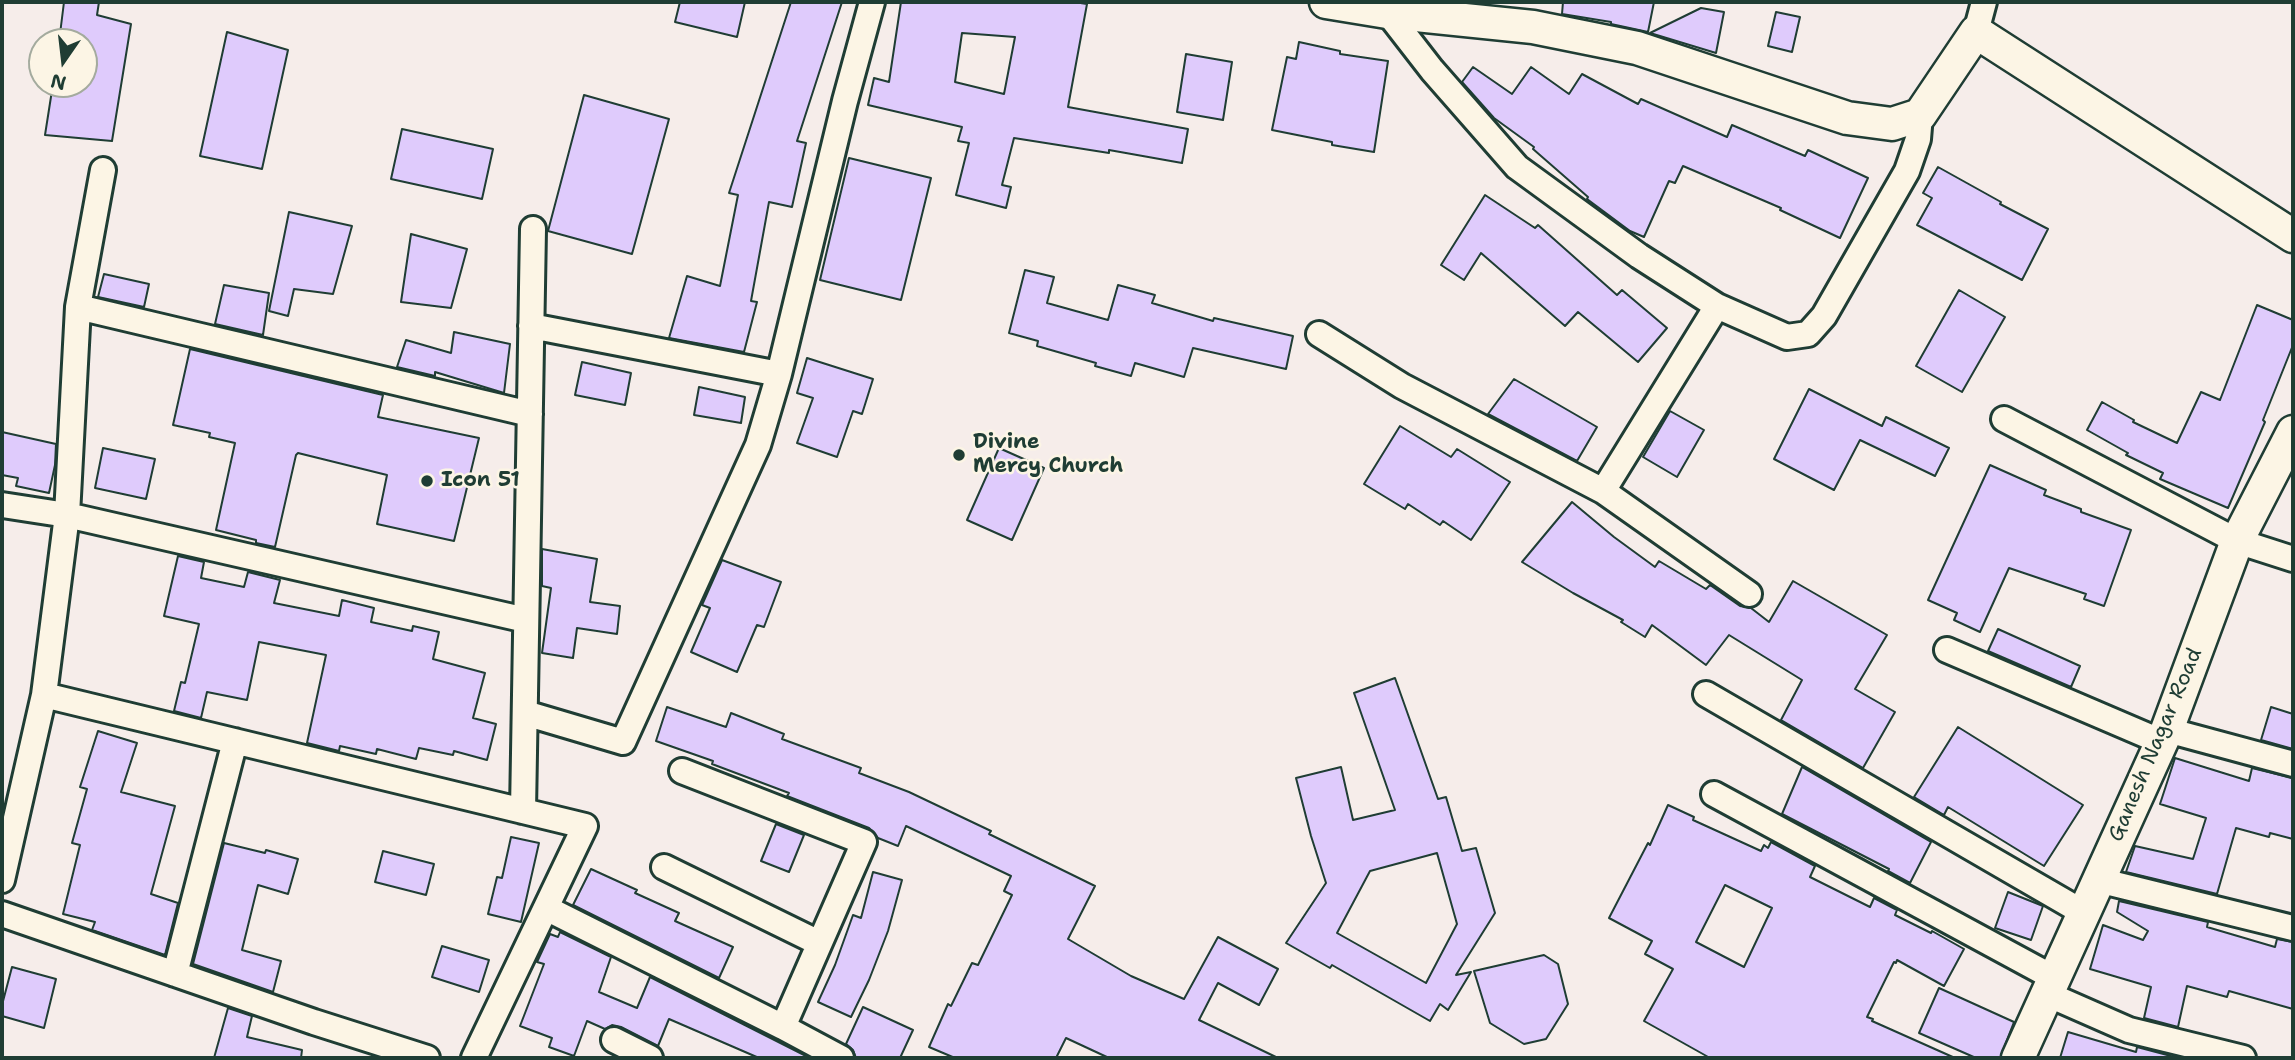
<!DOCTYPE html>
<style>
body{margin:0}
#map{position:relative;width:2295px;height:1060px;overflow:hidden;background:#f6edea;font-family:"Shantell Sans",sans-serif}
canvas{display:block}
.frame{position:absolute;inset:0;border:4px solid #1f3d34;pointer-events:none}
.north{position:absolute;left:28px;top:28px;width:70px;height:70px;box-sizing:border-box;background:#fcf5e5;border:2px solid #a4ab9e;border-radius:50%;rotate:194deg;font-size:19px;font-weight:700;line-height:28px;text-align:center;color:#1f3d34}
.north::after{content:'';display:block;margin:auto;width:24px;height:32px;background:#1f3d34;clip-path:polygon(50% 0,100% 100%,50% 72%,0 100%)}
</style>
<div id="map">
<canvas width="2295" height="1060"></canvas>
<div class="frame"></div>
<div class="north">N</div>
</div>
<script>
const ctx = document.querySelector('canvas').getContext('2d');
ctx.lineJoin = 'round';
function fillPath(path, color) { ctx.fillStyle = color; ctx.fill(path, 'evenodd'); }
function strokePath(path, color, width, dash) { ctx.strokeStyle = color; ctx.lineWidth = width; ctx.lineCap = dash ? 'butt' : 'round'; ctx.setLineDash(dash || []); ctx.stroke(path); }
function label(font, color, halo, rows, align = 'center') {
  ctx.font = font + ' "Shantell Sans",sans-serif'; ctx.lineWidth = 5; ctx.setLineDash([]); ctx.textBaseline = 'middle'; ctx.strokeStyle = halo; ctx.fillStyle = color; for (const [text, x, y, turn = 0] of rows) {
    ctx.save(); ctx.translate(x, y); ctx.rotate((+turn || 0) * Math.PI / 180); ctx.textAlign = isNaN(turn) ? turn : align; if (halo) ctx.strokeText(text, 0, 0); ctx.fillText(text, 0, 0); ctx.restore();
  }
}
const building = new Path2D(`
 M 64,2 L 99,2 L 97,15 L 131,24 L 112,141 L 45,135 L 53,84 L 84,84 L 84,42 L 59,42 Z
 M 680,2 L 745,2 L 737,37 L 675,22 Z
 M 791,2 L 842,2 L 797,141 L 806,143 L 792,207 L 769,202 L 751,301 L 757,302 L 744,352 L 669,338 L 687,276 L 720,286 L 738,195 L 729,193 Z
 M 901,2 L 1074,2 L 1087,4 L 1068,107 L 1188,129 L 1182,163 L 1109,150 L 1109,153 L 1014,138 L 1002,185 L 1011,187 L 1006,208 L 956,195 L 969,143 L 958,141 L 962,127 L 868,105 L 874,78 L 889,82 ZM 962,33 L 1015,37 L 1004,94 L 955,82 Z
 M 1563,2 L 1654,2 L 1648,32 L 1611,24 L 1611,22 L 1562,14 Z
 M 1701,8 L 1724,12 L 1716,53 L 1650,33 Z
 M 1776,12 L 1800,17 L 1792,52 L 1768,46 Z
 M 227,32 L 288,50 L 262,169 L 200,156 Z
 M 1299,42 L 1340,51 L 1340,54 L 1388,61 L 1374,152 L 1332,145 L 1332,142 L 1272,130 L 1287,57 L 1296,59 Z
 M 1186,54 L 1232,62 L 1223,120 L 1177,112 Z
 M 1473,67 L 1512,94 L 1531,67 L 1569,94 L 1582,74 L 1638,104 L 1641,99 L 1727,137 L 1732,125 L 1805,156 L 1808,150 L 1868,178 L 1840,238 L 1780,210 L 1781,208 L 1683,166 L 1675,183 L 1669,181 L 1644,237 L 1630,231 L 1587,199 L 1588,197 L 1533,149 L 1534,147 L 1494,118 L 1462,82 Z
 M 584,95 L 669,119 L 632,254 L 548,231 Z
 M 402,129 L 493,149 L 482,199 L 391,179 Z
 M 849,158 L 931,178 L 901,300 L 820,280 Z
 M 1938,167 L 2001,202 L 2000,204 L 2048,229 L 2022,280 L 1917,225 L 1932,198 L 1923,193 Z
 M 1485,195 L 1535,228 L 1538,225 L 1617,295 L 1622,290 L 1667,328 L 1638,362 L 1578,312 L 1565,326 L 1481,253 L 1464,280 L 1441,265 Z
 M 289,212 L 352,226 L 333,294 L 294,289 L 288,316 L 269,311 Z
 M 411,234 L 467,249 L 451,308 L 401,302 Z
 M 1025,270 L 1054,277 L 1047,303 L 1108,320 L 1118,285 L 1155,295 L 1152,303 L 1213,321 L 1214,318 L 1293,336 L 1286,369 L 1193,348 L 1184,377 L 1135,363 L 1131,376 L 1095,366 L 1096,363 L 1037,346 L 1038,341 L 1009,333 Z
 M 104,274 L 149,284 L 144,307 L 98,297 Z
 M 224,285 L 269,293 L 263,335 L 215,324 Z
 M 1959,290 L 2005,317 L 1962,392 L 1916,366 Z
 M 2257,305 L 2293,320 L 2293,345 L 2263,420 L 2265,422 L 2228,508 L 2160,479 L 2163,473 L 2126,455 L 2128,453 L 2087,430 L 2102,402 L 2134,420 L 2133,422 L 2177,443 L 2201,392 L 2220,400 Z
 M 454,332 L 510,344 L 504,393 L 435,372 L 435,376 L 397,367 L 406,340 L 451,353 Z
 M 190,349 L 383,395 L 378,417 L 479,438 L 454,541 L 377,524 L 387,475 L 298,453 L 296,455 L 275,547 L 256,543 L 256,540 L 216,530 L 235,443 L 209,437 L 210,433 L 173,425 Z
 M 807,358 L 873,379 L 862,414 L 853,411 L 837,457 L 797,443 L 813,398 L 797,393 Z
 M 582,362 L 631,373 L 625,405 L 575,395 Z
 M 1514,379 L 1597,427 L 1577,461 L 1488,414 Z
 M 699,387 L 745,397 L 741,423 L 694,415 Z
 M 1809,389 L 1882,426 L 1886,417 L 1949,448 L 1935,476 L 1860,440 L 1834,490 L 1774,459 Z
 M 1670,411 L 1704,430 L 1677,477 L 1643,457 Z
 M 1400,426 L 1451,457 L 1457,449 L 1510,482 L 1471,540 L 1443,521 L 1440,525 L 1408,504 L 1405,509 L 1364,484 Z
 M 2,432 L 56,444 L 55,465 L 49,493 L 16,486 L 18,478 L 2,475 Z
 M 103,448 L 155,459 L 146,499 L 95,488 Z
 M 999,448 L 1044,468 L 1012,540 L 967,520 Z
 M 1990,465 L 2046,490 L 2044,495 L 2081,509 L 2081,512 L 2131,530 L 2104,606 L 2084,599 L 2086,594 L 2009,568 L 1980,632 L 1954,620 L 1957,613 L 1928,600 Z
 M 1572,502 L 1614,537 L 1655,567 L 1659,561 L 1706,589 L 1710,585 L 1740,606 L 1751,608 L 1769,622 L 1793,581 L 1887,635 L 1855,689 L 1895,712 L 1863,768 L 1781,720 L 1802,680 L 1729,635 L 1706,665 L 1652,625 L 1645,637 L 1621,622 L 1623,620 L 1573,593 L 1522,562 Z
 M 542,549 L 597,559 L 590,602 L 620,606 L 617,634 L 577,628 L 573,658 L 542,653 L 551,588 L 542,586 Z
 M 178,556 L 204,562 L 201,578 L 244,587 L 248,572 L 280,580 L 274,603 L 339,616 L 342,600 L 374,608 L 371,622 L 412,631 L 413,626 L 439,632 L 433,659 L 485,673 L 473,718 L 496,724 L 487,760 L 454,751 L 453,755 L 419,748 L 416,759 L 377,749 L 376,754 L 340,746 L 339,751 L 307,743 L 326,655 L 259,642 L 247,700 L 207,692 L 201,718 L 174,711 L 181,682 L 185,683 L 199,624 L 164,616 Z
 M 722,560 L 781,582 L 764,627 L 757,625 L 737,672 L 691,652 L 710,608 L 702,605 Z
 M 1998,629 L 2080,666 L 2071,687 L 1988,651 Z
 M 1395,678 L 1438,799 L 1446,797 L 1462,851 L 1476,848 L 1495,913 L 1456,975 L 1471,972 L 1448,1010 L 1440,1004 L 1430,1021 L 1332,965 L 1330,968 L 1286,943 L 1326,883 L 1311,836 L 1296,778 L 1341,767 L 1353,820 L 1395,810 L 1354,693 ZM 1437,853 L 1457,924 L 1426,983 L 1337,933 L 1370,871 Z
 M 667,707 L 726,727 L 731,713 L 784,734 L 782,739 L 861,768 L 859,773 L 909,792 L 991,831 L 989,834 L 1095,886 L 1068,939 L 1131,976 L 1184,999 L 1218,937 L 1278,969 L 1259,1005 L 1218,983 L 1199,1020 L 1278,1058 L 1109,1058 L 1066,1038 L 1056,1058 L 955,1058 L 929,1047 L 948,1004 L 951,1006 L 972,963 L 978,965 L 1012,895 L 1004,891 L 1011,876 L 906,826 L 898,846 L 878,838 L 869,828 L 787,796 L 789,793 L 712,764 L 713,761 L 656,741 Z
 M 2271,707 L 2293,714 L 2293,749 L 2261,740 Z
 M 1958,727 L 2083,805 L 2044,866 L 1948,807 L 1944,815 L 1914,797 Z
 M 98,731 L 137,743 L 121,792 L 175,806 L 151,894 L 178,903 L 165,955 L 92,930 L 95,922 L 63,914 L 80,845 L 72,843 L 87,789 L 80,787 Z
 M 2175,758 L 2249,781 L 2252,768 L 2293,778 L 2293,839 L 2270,833 L 2269,837 L 2236,828 L 2217,894 L 2126,872 L 2135,846 L 2193,859 L 2206,818 L 2160,804 Z
 M 1802,767 L 1931,842 L 1910,883 L 1888,871 L 1889,869 L 1782,814 Z
 M 1668,805 L 1694,817 L 1693,820 L 1761,851 L 1764,845 L 1768,848 L 1771,842 L 1815,866 L 1810,877 L 1870,907 L 1874,898 L 1897,910 L 1895,915 L 1931,933 L 1932,931 L 1964,949 L 1944,986 L 1897,960 L 1896,963 L 1894,962 L 1867,1017 L 1873,1019 L 1872,1021 L 1955,1058 L 1710,1058 L 1644,1021 L 1673,969 L 1645,954 L 1652,941 L 1609,918 L 1648,843 L 1650,845 ZM 1725,885 L 1772,908 L 1744,967 L 1696,942 Z
 M 776,824 L 804,835 L 789,872 L 761,861 Z
 M 511,837 L 539,843 L 521,922 L 488,914 L 497,877 L 502,878 Z
 M 224,843 L 265,853 L 266,850 L 298,859 L 288,894 L 258,885 L 242,950 L 281,961 L 273,992 L 193,964 Z
 M 383,851 L 434,864 L 426,895 L 375,882 Z
 M 591,869 L 637,890 L 635,893 L 679,913 L 675,921 L 733,947 L 719,978 L 573,905 Z
 M 873,872 L 902,880 L 888,931 L 869,980 L 851,1017 L 818,1002 L 835,965 L 853,915 L 861,918 Z
 M 2008,892 L 2043,906 L 2031,940 L 1995,928 Z
 M 2119,901 L 2208,922 L 2207,927 L 2275,947 L 2277,939 L 2293,942 L 2293,1009 L 2229,991 L 2227,997 L 2187,986 L 2178,1027 L 2144,1018 L 2151,987 L 2090,969 L 2103,925 L 2143,940 L 2148,931 L 2117,912 Z
 M 560,932 L 611,957 L 599,992 L 637,1008 L 650,977 L 810,1058 L 759,1058 L 669,1019 L 658,1046 L 621,1027 L 612,1025 L 605,1029 L 587,1021 L 574,1056 L 549,1047 L 552,1038 L 520,1026 L 544,964 L 537,962 L 550,934 L 558,937 Z
 M 442,946 L 489,960 L 479,992 L 432,977 Z
 M 1544,955 L 1558,964 L 1568,1004 L 1546,1039 L 1524,1044 L 1490,1023 L 1474,971 Z
 M 12,967 L 56,979 L 44,1028 L 2,1016 L 2,1005 Z
 M 1939,988 L 2014,1022 L 2000,1058 L 1976,1058 L 1919,1033 Z
 M 863,1007 L 913,1030 L 900,1058 L 856,1058 L 853,1050 L 846,1044 Z
 M 228,1008 L 252,1016 L 247,1037 L 302,1050 L 301,1058 L 214,1058 Z
 M 2068,1032 L 2136,1052 L 2137,1047 L 2171,1056 L 2170,1058 L 2060,1058 Z`);
fillPath(building, '#dfcbfc');
strokePath(building, '#1f3d34', 2);
const minor = new Path2D(`
 M 1387,12 L 1432,70 L 1517,167 L 1639,256 L 1717,306 L 1787,337 L 1808,334 L 1824,316 L 1907,171 L 1918,139 L 1920,115
 M 1976,32 L 1984,2
 M 78,307 L 530,414
 M 531,326 L 779,374
 M 1319,334 L 1402,386 L 1603,491 L 1749,594
 M 2004,419 L 2237,541 L 2293,559
 M 1603,491 L 1717,306
 M 2,505 L 67,515 L 526,620
 M 1947,650 L 2162,742
 M 1706,694 L 2084,913
 M 44,695 L 585,826 L 474,1058
 M 525,713 L 623,742 L 758,445 L 779,374 L 845,101 L 872,2
 M 2167,730 L 2293,764
 M 682,771 L 864,842 L 783,1027
 M 1714,794 L 2054,978
 M 523,811 L 533,229
 M 664,867 L 819,943
 M 2,880 L 44,695 L 67,515 L 78,307 L 103,170
 M 2098,880 L 2293,928
 M 546,908 L 783,1027 L 841,1058
 M 2,914 L 314,1022 L 427,1058
 M 175,974 L 235,741
 M 2047,994 L 2129,1030 L 2243,1058
 M 614,1040 L 650,1058`);
const tertiary = new Path2D(`
 M 1326,2 L 1387,12 L 1533,27 L 1637,48 L 1847,118 L 1892,124 L 1920,115 L 1976,32 L 2293,236
 M 2018,1058 L 2167,730 L 2237,541 L 2293,432`);
strokePath(minor, '#1f3d34', 30);
strokePath(tertiary, '#1f3d34', 37);
strokePath(minor, '#fcf5e5', 24);
strokePath(tertiary, '#fcf5e5', 32);
for (const [x, y, r, color] of [
 [959,455,7,"#1f3d34"],
 [427,481,7,"#1f3d34"]
]) { const dot = new Path2D(); dot.arc(x, y, r, 0, 2 * Math.PI); ctx.fillStyle = color; ctx.fill(dot); strokePath(dot, '#fcf5e5', 2.5); }
label('bold 21px', '#1f3d34', '#fcf5e5', [
 ["Divine",973,443],
 ["Mercy Church",973,467],
 ["Icon 51",441,481]
], 'left');
label('21px', '#1f3d34', '#fcf5e5', [
 ["Ganesh Nagar Road",2156,745,-67]
]);
</script>
